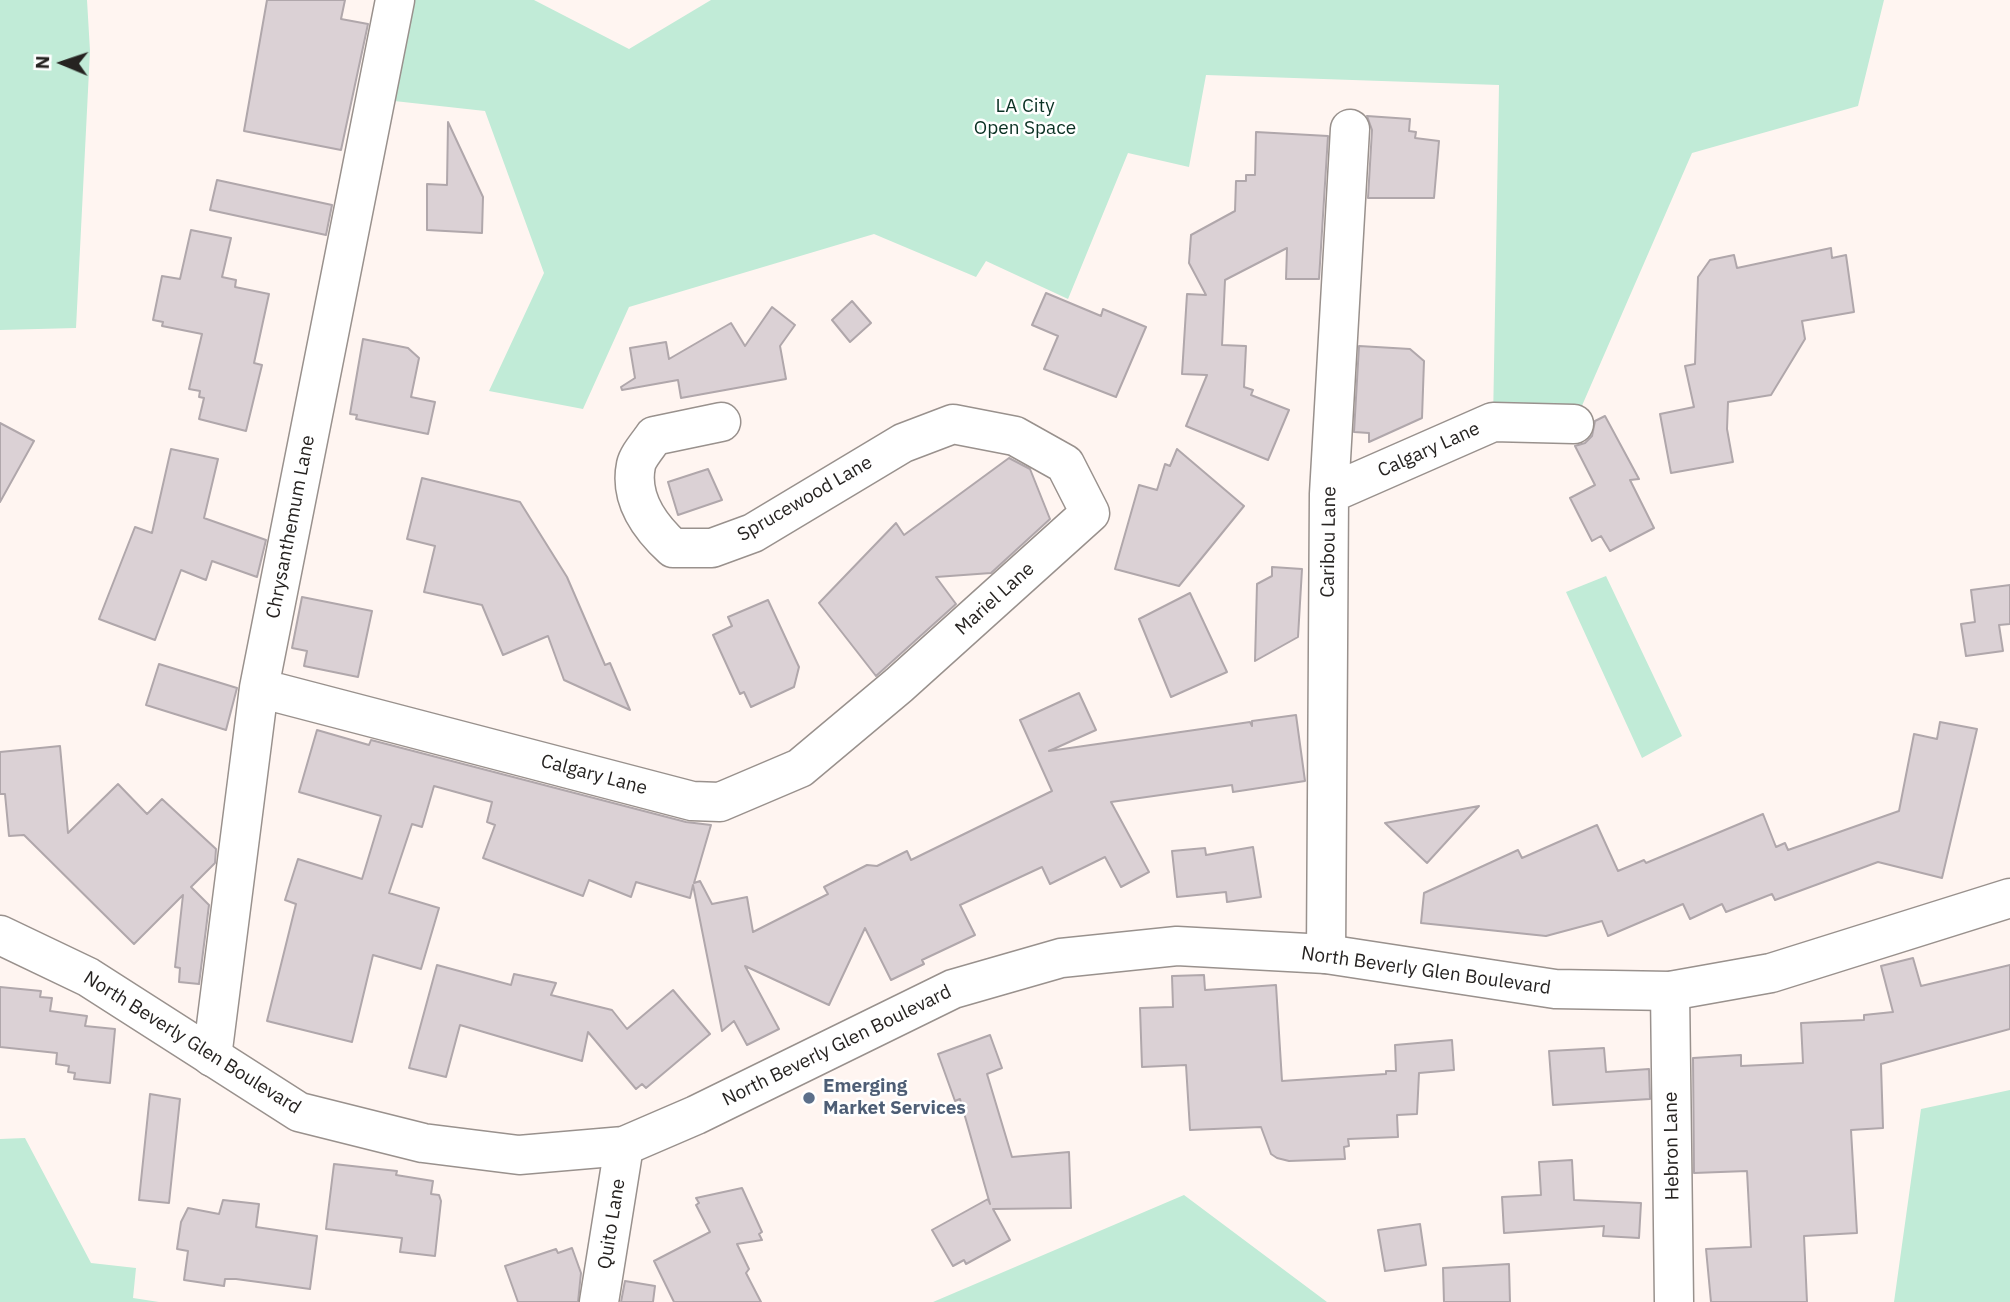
<!DOCTYPE html>
<style>
body{margin:0}
#map{position:relative;width:2010px;height:1302px;overflow:hidden;background:#fff5f1;font-family:"IBM Plex Sans",sans-serif}
canvas{display:block}
.north{position:absolute;left:28px;top:28px;width:70px;height:70px;-webkit-text-stroke:5px #fff;paint-order:stroke;rotate:272deg;font-size:19px;font-weight:700;line-height:28px;text-align:center;color:#262321}
.north::after{content:'';display:block;margin:auto;width:24px;height:32px;background:#262321;clip-path:polygon(50% 0,100% 100%,50% 72%,0 100%)}
</style>
<div id="map">
<canvas width="2010" height="1302"></canvas>
<div class="north">N</div>
</div>
<script>
const ctx = document.querySelector('canvas').getContext('2d');
ctx.lineJoin = 'round';
function fillPath(path, color) { ctx.fillStyle = color; ctx.fill(path, 'evenodd'); }
function strokePath(path, color, width, dash) { ctx.strokeStyle = color; ctx.lineWidth = width; ctx.lineCap = dash ? 'butt' : 'round'; ctx.setLineDash(dash || []); ctx.stroke(path); }
function label(font, color, halo, rows, align = 'center') {
  ctx.font = font + ' "IBM Plex Sans",sans-serif'; ctx.lineWidth = 5; ctx.setLineDash([]); ctx.textBaseline = 'middle'; ctx.strokeStyle = halo; ctx.fillStyle = color; for (const [text, x, y, turn = 0] of rows) {
    ctx.save(); ctx.translate(x, y); ctx.rotate((+turn || 0) * Math.PI / 180); ctx.textAlign = isNaN(turn) ? turn : align; if (halo) ctx.strokeText(text, 0, 0); ctx.fillText(text, 0, 0); ctx.restore();
  }
}
fillPath(new Path2D(`
 M 0,0 L 87,0 L 90,51 L 76,328 L 0,330 Z
 M 395,0 L 534,0 L 629,49 L 711,0 L 1884,0 L 1858,106 L 1692,153 L 1574,424 L 1493,422 L 1499,85 L 1206,75 L 1189,167 L 1128,153 L 1068,299 L 986,261 L 976,277 L 874,234 L 629,307 L 583,409 L 489,391 L 544,273 L 485,111 L 376,99 Z
 M 1606,576 L 1682,736 L 1642,758 L 1566,592 Z
 M 2010,1090 L 2010,1302 L 1894,1302 L 1921,1109 Z
 M 25,1138 L 91,1263 L 136,1268 L 133,1298 L 159,1302 L 0,1302 L 0,1139 Z
 M 1184,1195 L 1327,1302 L 933,1302 Z`), '#c1ebd7');
const building = new Path2D(`
 M 267,0 L 345,0 L 341,19 L 368,24 L 341,150 L 244,131 Z
 M 1367,116 L 1410,119 L 1409,131 L 1416,132 L 1415,138 L 1439,141 L 1434,198 L 1368,198 L 1372,130 Z
 M 448,122 L 483,197 L 482,233 L 427,230 L 427,184 L 447,185 Z
 M 1256,132 L 1328,136 L 1319,279 L 1286,279 L 1287,248 L 1225,280 L 1222,345 L 1246,346 L 1244,387 L 1253,390 L 1251,395 L 1289,410 L 1268,460 L 1186,426 L 1207,375 L 1182,374 L 1187,294 L 1206,295 L 1189,263 L 1191,235 L 1235,211 L 1236,181 L 1246,181 L 1246,175 L 1255,175 Z
 M 217,180 L 332,205 L 326,235 L 210,210 Z
 M 191,230 L 231,238 L 222,277 L 236,280 L 235,287 L 269,294 L 254,363 L 262,365 L 246,431 L 199,419 L 204,398 L 199,397 L 200,391 L 189,389 L 202,334 L 162,326 L 163,322 L 153,320 L 162,276 L 180,279 Z
 M 1831,248 L 1832,258 L 1846,255 L 1854,312 L 1802,321 L 1805,339 L 1771,395 L 1728,402 L 1727,429 L 1733,462 L 1671,473 L 1660,414 L 1694,407 L 1685,366 L 1695,364 L 1698,277 L 1710,260 L 1734,255 L 1737,268 Z
 M 1046,293 L 1101,316 L 1103,309 L 1146,327 L 1116,397 L 1044,369 L 1058,336 L 1032,325 Z
 M 852,301 L 871,323 L 850,342 L 832,320 Z
 M 772,307 L 795,325 L 780,346 L 786,379 L 681,398 L 678,380 L 622,390 L 621,387 L 635,378 L 630,348 L 666,342 L 669,359 L 731,323 L 745,346 Z
 M 363,339 L 408,348 L 419,358 L 411,397 L 435,402 L 428,434 L 356,419 L 357,415 L 350,414 Z
 M 1359,346 L 1410,349 L 1424,361 L 1422,418 L 1369,442 L 1369,433 L 1354,432 Z
 M 1605,416 L 1639,479 L 1630,480 L 1654,528 L 1610,551 L 1601,536 L 1592,541 L 1570,498 L 1595,485 L 1575,446 L 1585,443 L 1592,436 L 1595,421 Z
 M 0,423 L 34,441 L 0,502 Z
 M 171,449 L 218,459 L 204,518 L 266,540 L 257,577 L 212,561 L 206,580 L 181,570 L 155,640 L 99,619 L 135,527 L 152,533 Z
 M 1177,449 L 1244,506 L 1179,586 L 1115,569 L 1139,485 L 1157,490 L 1165,464 L 1170,466 Z
 M 1009,458 L 1030,469 L 1050,519 L 991,573 L 936,577 L 956,604 L 876,676 L 819,603 L 896,523 L 904,535 Z
 M 708,469 L 722,500 L 678,515 L 668,482 Z
 M 422,478 L 520,502 L 567,577 L 605,665 L 610,663 L 630,710 L 564,680 L 548,636 L 503,655 L 482,605 L 424,592 L 435,546 L 407,539 Z
 M 1272,567 L 1302,569 L 1298,637 L 1255,661 L 1257,584 L 1272,576 Z
 M 2010,585 L 2010,624 L 1999,625 L 2003,651 L 1966,656 L 1961,624 L 1975,622 L 1971,590 Z
 M 1190,593 L 1227,672 L 1171,697 L 1139,619 Z
 M 302,597 L 372,611 L 358,677 L 304,666 L 307,651 L 292,648 Z
 M 768,600 L 799,667 L 794,687 L 751,707 L 744,692 L 740,694 L 713,635 L 732,626 L 728,617 Z
 M 159,664 L 237,688 L 226,730 L 146,705 Z
 M 1079,693 L 1096,730 L 1049,751 L 1250,722 L 1252,726 L 1252,721 L 1296,715 L 1305,781 L 1233,792 L 1232,785 L 1111,802 L 1149,872 L 1121,887 L 1105,857 L 1050,884 L 1042,867 L 960,905 L 975,935 L 922,960 L 924,964 L 891,980 L 865,928 L 829,1005 L 745,966 L 779,1029 L 747,1045 L 734,1021 L 722,1031 L 693,885 L 690,898 L 636,882 L 631,897 L 589,880 L 583,896 L 483,858 L 495,825 L 487,822 L 492,802 L 434,786 L 422,827 L 412,824 L 389,893 L 439,908 L 421,969 L 373,955 L 352,1042 L 267,1021 L 296,904 L 285,900 L 298,859 L 362,879 L 381,816 L 299,792 L 317,730 L 369,745 L 371,740 L 686,822 L 711,825 L 694,883 L 700,881 L 712,904 L 747,897 L 753,932 L 828,894 L 824,887 L 867,865 L 877,866 L 907,851 L 911,860 L 1052,791 L 1020,720 Z
 M 1940,722 L 1977,729 L 1942,878 L 1878,862 L 1775,900 L 1772,894 L 1726,912 L 1722,904 L 1690,919 L 1683,904 L 1608,936 L 1602,921 L 1546,936 L 1421,923 L 1424,893 L 1518,850 L 1522,858 L 1597,825 L 1618,871 L 1644,860 L 1646,863 L 1763,814 L 1776,847 L 1785,843 L 1788,850 L 1899,811 L 1914,734 L 1937,739 Z
 M 60,746 L 68,833 L 118,784 L 147,814 L 162,799 L 216,849 L 215,863 L 191,887 L 209,905 L 199,984 L 179,982 L 180,968 L 175,967 L 183,895 L 134,944 L 24,835 L 9,836 L 5,794 L 0,794 L 0,752 Z
 M 1479,806 L 1427,863 L 1385,823 Z
 M 1253,847 L 1261,897 L 1227,902 L 1226,892 L 1177,897 L 1172,851 L 1205,848 L 1206,855 Z
 M 1913,958 L 1921,986 L 2010,965 L 2010,1029 L 1881,1064 L 1883,1128 L 1851,1130 L 1857,1233 L 1804,1236 L 1807,1302 L 1711,1302 L 1706,1249 L 1751,1247 L 1747,1171 L 1694,1173 L 1693,1058 L 1741,1055 L 1741,1066 L 1803,1063 L 1801,1023 L 1864,1020 L 1864,1015 L 1893,1012 L 1881,966 Z
 M 437,965 L 511,985 L 514,974 L 556,983 L 551,995 L 612,1010 L 627,1029 L 673,990 L 710,1034 L 646,1088 L 642,1084 L 636,1089 L 588,1032 L 582,1061 L 460,1025 L 446,1077 L 409,1068 Z
 M 1204,975 L 1205,990 L 1276,985 L 1282,1081 L 1386,1074 L 1386,1071 L 1396,1071 L 1395,1045 L 1452,1040 L 1454,1070 L 1419,1073 L 1417,1114 L 1397,1115 L 1398,1137 L 1348,1139 L 1349,1146 L 1344,1147 L 1345,1159 L 1289,1161 L 1277,1158 L 1271,1154 L 1261,1127 L 1190,1130 L 1186,1065 L 1142,1067 L 1140,1008 L 1173,1007 L 1172,976 Z
 M 0,987 L 41,991 L 40,997 L 52,998 L 50,1011 L 87,1016 L 85,1026 L 115,1029 L 110,1083 L 74,1079 L 75,1073 L 68,1072 L 69,1066 L 56,1064 L 57,1053 L 0,1047 Z
 M 990,1035 L 1002,1068 L 987,1074 L 1012,1157 L 1069,1152 L 1071,1208 L 993,1209 L 1010,1240 L 966,1264 L 964,1260 L 953,1266 L 932,1230 L 988,1199 L 990,1204 L 960,1099 L 955,1101 L 938,1054 Z
 M 1604,1048 L 1606,1072 L 1649,1069 L 1650,1099 L 1553,1105 L 1549,1051 Z
 M 150,1094 L 180,1099 L 169,1203 L 139,1200 Z
 M 1572,1160 L 1574,1200 L 1641,1203 L 1639,1238 L 1603,1236 L 1604,1226 L 1504,1233 L 1502,1197 L 1541,1195 L 1539,1162 Z
 M 334,1164 L 397,1171 L 396,1175 L 433,1181 L 431,1194 L 439,1195 L 441,1201 L 435,1256 L 400,1252 L 402,1238 L 326,1229 Z
 M 742,1188 L 762,1232 L 759,1234 L 762,1240 L 737,1244 L 749,1269 L 746,1273 L 761,1302 L 674,1302 L 654,1261 L 710,1232 L 696,1205 L 699,1203 L 696,1198 Z
 M 223,1200 L 259,1204 L 256,1227 L 317,1236 L 310,1289 L 236,1279 L 225,1279 L 224,1286 L 184,1280 L 188,1251 L 177,1249 L 181,1222 L 188,1208 L 219,1214 Z
 M 1420,1224 L 1426,1265 L 1385,1271 L 1378,1230 Z
 M 572,1248 L 581,1273 L 578,1302 L 518,1302 L 505,1266 L 556,1249 L 558,1253 Z
 M 1509,1264 L 1510,1302 L 1444,1302 L 1443,1268 Z
 M 625,1281 L 655,1286 L 653,1302 L 621,1302 Z`);
fillPath(building, '#dbd1d5');
strokePath(building, '#b0a7ab', 2);
const minor = new Path2D(`
 M 1329,494 L 1493,422 L 1574,424
 M 259,688 L 692,801 L 720,802 L 800,768 L 899,685 L 1090,513 L 1065,464 L 1015,436 L 953,424 L 903,443 L 753,533 L 712,548 L 673,548 C 650,527 629,499 636,465 C 638,456 648,445 654,436 L 721,422
 M 1326,954 L 1329,494 L 1350,129
 M 1670,991 L 1674,1302
 M 212,1057 L 259,688 L 395,0
 M 599,1302 L 624,1146`);
const secondary = new Path2D(`
 M 0,935 L 88,977 L 299,1112 L 423,1143 L 519,1155 L 624,1146 L 696,1115 L 953,989 L 1061,958 L 1177,946 L 1326,954 L 1555,989 L 1670,991 L 1771,973 L 2010,898`);
strokePath(minor, '#99918d', 41);
strokePath(secondary, '#99918d', 41);
strokePath(minor, '#fff', 38);
strokePath(secondary, '#fff', 38);
for (const [x, y, r, color] of [
 [809,1098,7,"#5c6f8a"]
]) { const dot = new Path2D(); dot.arc(x, y, r, 0, 2 * Math.PI); ctx.fillStyle = color; ctx.fill(dot); strokePath(dot, '#fff', 2.5); }
label('19px', '#0a3123', '#fff', [
 ["LA City",1025,107],
 ["Open Space",1025,129]
]);
label('19px', '#262321', '#fff', [
 ["Calgary Lane",1429,450,-24],
 ["Sprucewood Lane",805,499,-30],
 ["Chrysanthemum Lane",291,527,-79],
 ["Caribou Lane",1329,542,-89],
 ["Mariel Lane",995,599,-42],
 ["Calgary Lane",594,775,15],
 ["North Beverly Glen Boulevard",1426,971,8],
 ["North Beverly Glen Boulevard",192,1043,32],
 ["North Beverly Glen Boulevard",837,1046,-26],
 ["Hebron Lane",1672,1146,-91],
 ["Quito Lane",612,1224,-81]
]);
label('bold 19px', '#4e5e75', '#fff', [
 ["Emerging",823,1087],
 ["Market Services",823,1109]
], 'left');
</script>
